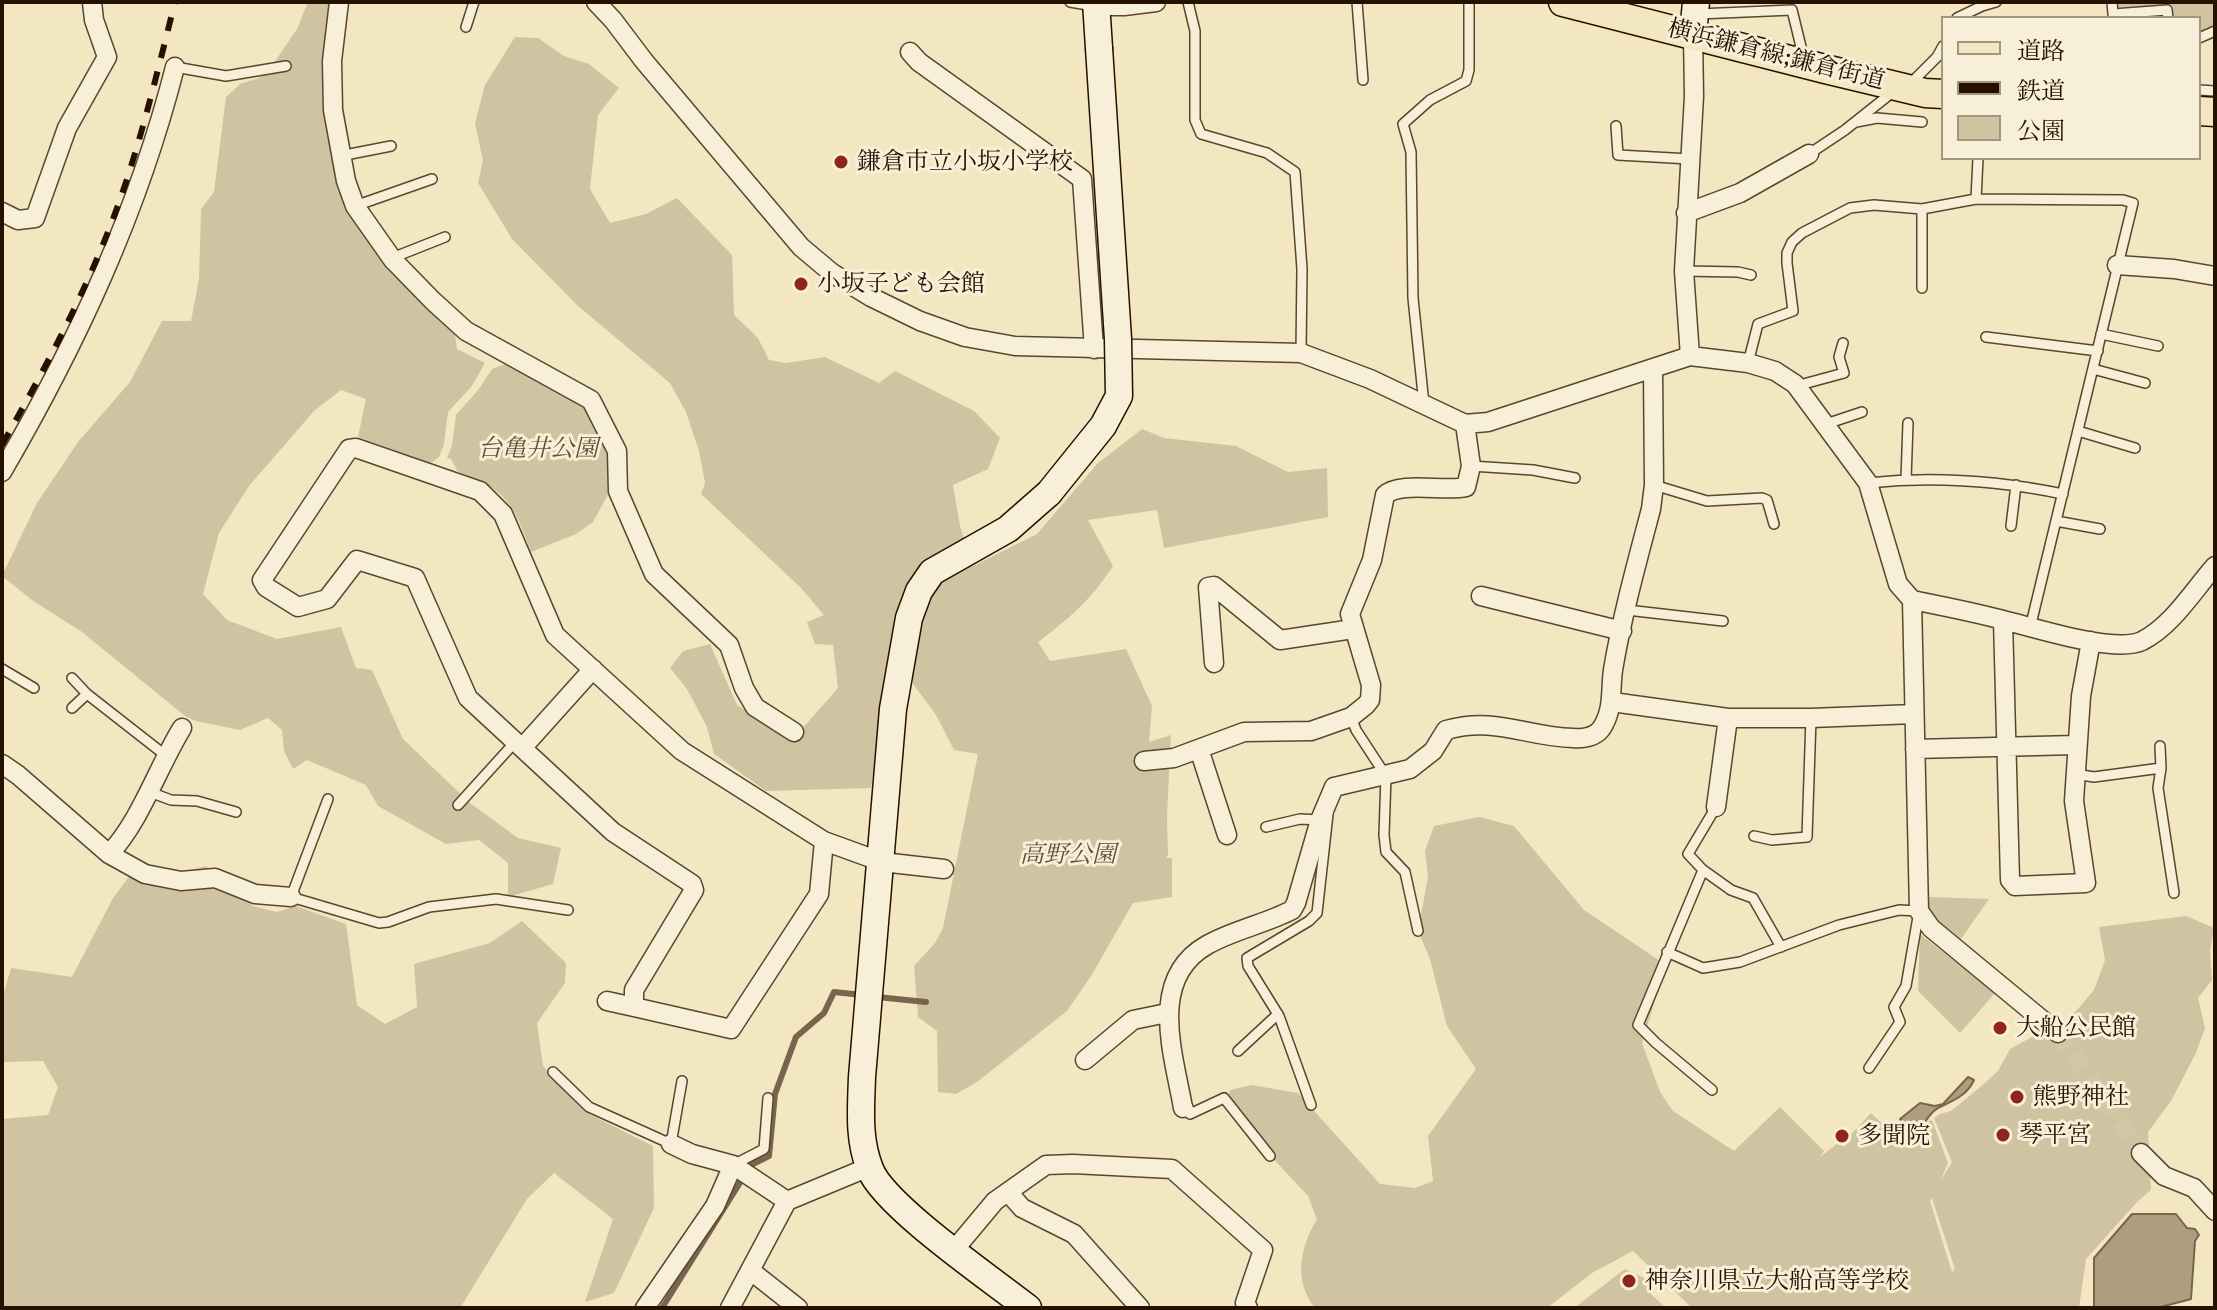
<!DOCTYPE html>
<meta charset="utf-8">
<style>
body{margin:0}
#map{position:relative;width:2217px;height:1310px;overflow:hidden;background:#f3e7c2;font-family:"Libre Caslon Text","Noto Serif JP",serif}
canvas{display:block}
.frame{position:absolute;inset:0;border:4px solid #261100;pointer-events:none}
.legend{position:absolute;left:1941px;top:16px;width:260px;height:144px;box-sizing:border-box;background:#f7efd7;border:2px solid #a39681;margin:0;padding:10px 14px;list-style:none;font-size:24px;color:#261100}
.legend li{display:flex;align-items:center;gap:16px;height:40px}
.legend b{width:40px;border:2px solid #a39681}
</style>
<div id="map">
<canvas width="2217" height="1310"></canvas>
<div class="frame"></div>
<ul class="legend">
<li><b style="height:10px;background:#f3e7c2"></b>道路</li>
<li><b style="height:10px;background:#261100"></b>鉄道</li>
<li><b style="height:22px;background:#d0c3a1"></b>公園</li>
</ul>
</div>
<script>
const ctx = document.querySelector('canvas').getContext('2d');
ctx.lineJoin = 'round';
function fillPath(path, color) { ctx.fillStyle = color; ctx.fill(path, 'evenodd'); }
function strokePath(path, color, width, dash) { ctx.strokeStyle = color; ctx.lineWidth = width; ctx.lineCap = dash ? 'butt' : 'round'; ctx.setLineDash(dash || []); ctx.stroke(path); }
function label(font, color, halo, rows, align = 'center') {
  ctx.font = font + ' "Libre Caslon Text","Noto Serif JP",serif'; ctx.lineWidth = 6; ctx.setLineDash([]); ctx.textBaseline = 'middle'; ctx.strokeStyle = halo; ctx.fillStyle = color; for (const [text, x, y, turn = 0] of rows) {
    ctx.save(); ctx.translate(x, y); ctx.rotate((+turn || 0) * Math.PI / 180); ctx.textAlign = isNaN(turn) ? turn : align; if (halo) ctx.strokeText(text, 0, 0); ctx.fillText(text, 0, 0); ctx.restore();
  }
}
fillPath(new Path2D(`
 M 308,2 L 335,2 L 338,179 L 409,290 L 455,334 L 457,349 L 485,363 L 472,386 L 448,412 L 444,444 L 439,457 L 431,463 L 358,437 L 366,399 L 341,390 L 314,411 L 249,486 L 219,533 L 203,594 L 227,620 L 277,639 L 341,627 L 356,668 L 372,670 L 403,739 L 470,803 L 518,838 L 561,848 L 553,884 L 508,897 L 508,863 L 479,840 L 446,844 L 378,806 L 366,785 L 307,760 L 293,769 L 284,751 L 282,730 L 268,718 L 240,730 L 196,721 L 185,716 L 82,632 L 32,600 L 2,576 L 37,503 L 78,442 L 130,382 L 162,321 L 191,321 L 199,279 L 201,209 L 214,192 L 226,97 L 240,84 L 259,78 L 276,60 L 297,29 Z
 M 2116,2 L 2215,2 L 2215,35 L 2199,40 L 2199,18 L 2170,18 L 2169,6 L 2117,7 Z
 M 515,37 L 538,38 L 564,56 L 589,64 L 619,88 L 598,115 L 590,189 L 610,223 L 646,214 L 677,198 L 732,255 L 734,315 L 758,338 L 769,360 L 786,363 L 825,357 L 879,383 L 895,371 L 974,411 L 1000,438 L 988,469 L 953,485 L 960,526 L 973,566 L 1037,534 L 1098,463 L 1142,429 L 1164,438 L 1236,446 L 1288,472 L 1327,468 L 1328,517 L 1164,548 L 1157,510 L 1088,520 L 1113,566 C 1090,601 1071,617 1038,642 L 1050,661 L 1126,649 L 1152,706 L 1149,742 L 1171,735 L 1167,816 L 1168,855 L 1166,858 L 1172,858 L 1172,897 L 1133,903 L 1091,976 L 1067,1011 L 977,1082 L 956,1094 L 938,1092 L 937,1031 L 918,1017 L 914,966 L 935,943 L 943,928 L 978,754 L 954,750 L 936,715 L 908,677 L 886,679 L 871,788 L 766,791 L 714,754 L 707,727 L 687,689 L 670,668 L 683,651 L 710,644 L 737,705 L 793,739 L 838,688 L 833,645 L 815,644 L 807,622 L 824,615 L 801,588 L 701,494 L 705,483 L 699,451 L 686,412 L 670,383 L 578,306 L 512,239 L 478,183 L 483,161 L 475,123 L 485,85 Z
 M 511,362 L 585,407 L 608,454 L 610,491 L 593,522 L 576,534 L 531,552 C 514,505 507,489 458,472 L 451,459 L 447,458 L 452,445 L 456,415 L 479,389 L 492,369 Z
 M 1479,817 L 1514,826 L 1584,910 L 1666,965 L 1642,1043 L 1660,1092 L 1673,1111 L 1734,1151 L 1780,1107 L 1824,1151 L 1820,1157 L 1838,1143 L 1846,1147 L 1844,1142 L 1871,1113 L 1891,1132 L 1932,1120 L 1948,1163 L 1940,1182 L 1952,1162 L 1934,1118 L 1940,1114 L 1951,1111 L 1985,1083 L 1998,1071 L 2010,1049 L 2043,1031 L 2060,1027 L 2071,1017 L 2094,990 L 2105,960 L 2099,927 L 2186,916 L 2214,928 L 2210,951 L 2212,980 L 2198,998 L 2205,1028 L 2196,1053 L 2171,1101 L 2148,1132 L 2151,1190 L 2138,1201 L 2086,1259 L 2079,1308 L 1692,1308 L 1633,1251 L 1592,1273 L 1547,1308 L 1315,1308 C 1293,1280 1300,1248 1317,1219 L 1308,1196 L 1226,1108 L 1230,1090 L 1251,1085 L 1298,1093 L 1380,1184 L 1415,1188 L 1433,1181 L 1428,1136 L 1476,1069 L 1447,1026 L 1430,959 L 1418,931 L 1428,877 L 1425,851 L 1434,826 ZM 1932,1198 L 1955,1269 L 1952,1272 L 1930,1201 Z
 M 206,866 L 253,906 L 277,912 L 296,906 L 346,924 L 357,1005 L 385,1024 L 417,1007 L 414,964 L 490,943 L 522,921 L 566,963 L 565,983 L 537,1023 L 543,1066 L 589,1114 L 653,1146 L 654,1208 L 614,1293 L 585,1302 L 613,1219 L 554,1173 L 527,1199 L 460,1308 L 2,1308 L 2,1119 L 48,1115 L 58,1087 L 43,1061 L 2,1062 L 2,999 L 11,968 L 72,977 L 113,898 L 131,874 L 167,876 Z
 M 1927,897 L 1989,899 L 1961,939 L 1927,912 Z
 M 1920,934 L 1995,993 L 1960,1033 L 1918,991 Z
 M 1625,1269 L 1646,1279 L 1650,1293 L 1666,1308 L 1574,1308 Z`), '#d0c3a1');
const water = new Path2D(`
 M 1968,1077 L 1974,1080 C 1967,1096 1952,1101 1938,1108 C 1932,1111 1928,1118 1924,1123 L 1906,1124 L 1900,1119 L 1920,1103 L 1935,1106 L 1943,1104 Z
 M 2132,1214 L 2176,1214 L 2187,1228 L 2195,1229 L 2199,1235 L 2195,1241 L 2191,1299 L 2157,1308 L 2094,1308 L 2094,1258 Z`);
fillPath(water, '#ad9e80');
strokePath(water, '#77664d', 2);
strokePath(new Path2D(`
 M 877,997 L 926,1002
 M 662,1308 L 751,1165 L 769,1156 L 775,1094 L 796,1037 L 824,1013 L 834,992 L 862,995`), '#77664d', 6);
strokePath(new Path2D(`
 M 2058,1033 L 2141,1153`), '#d4c7a5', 18, [18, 9]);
const lane = new Path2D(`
 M 1070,2 L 1094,6
 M 1188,2 L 1195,31 L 1195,120 L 1201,134 L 1267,153 L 1295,172 L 1302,269 L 1301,353
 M 1357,2 L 1363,80
 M 2112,2 L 2113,14 L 2167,10 L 2168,18
 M 1698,14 L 1792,10 L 1804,59
 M 1957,18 L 1982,6 L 1996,2
 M 466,27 L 474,2
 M 2199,38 L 2215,31
 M 175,67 L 226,76 L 286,66
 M 1909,85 L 1937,57 L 1943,46
 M 2199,90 L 2215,91
 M 1856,122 L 1877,118 L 1922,122
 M 1616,126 L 1618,155 L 1690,159
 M 1809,154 L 1845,130 L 1894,91
 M 340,156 L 391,146
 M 1976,199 L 1978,158
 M 355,206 L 432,179
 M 1922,209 L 1922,288
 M 392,258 L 445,237
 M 1684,271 L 1738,272 L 1751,275
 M 2101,334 L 2158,346
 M 1986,337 L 2098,351
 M 1748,363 L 1758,324 L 1793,311 L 1787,263 L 1787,253 L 1792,242 L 1802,233 L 1850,208 L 1874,205 L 1922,209 L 1976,199 L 2123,200 L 2133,203 L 2030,628
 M 2093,369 L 2145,383
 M 1796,386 L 1844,373 L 1839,357 L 1843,343
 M 1424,404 L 1413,298 L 1411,152 L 1403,124 L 1430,100 L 1466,81 L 1469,70 L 1469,2
 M 1826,424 L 1862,412
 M 2078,431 L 2135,448
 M 1471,466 L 1533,470 L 1575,478
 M 1906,479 L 1908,423
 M 1868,483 C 1933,476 2000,481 2063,494
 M 1654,485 L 1707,501 L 1762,498 L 1767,500 L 1774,524
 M 2056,521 L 2100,529
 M 2011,526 L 2016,485
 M 1627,610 L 1723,621
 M 2,669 L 34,688
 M 72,678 L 87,694 L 165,755
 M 72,708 L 87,694
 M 1351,717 L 1356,730 L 1386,776 L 1384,835 L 1386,852 L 1405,872 L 1418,931
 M 2160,746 L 2161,768
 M 2075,774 L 2094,777 L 2161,768 L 2158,788 L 2174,893
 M 147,791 L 171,800 L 197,801 L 236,812
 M 328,799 L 291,897 L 379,923 L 388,922 L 429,907 L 496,899 L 568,910
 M 458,805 L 516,741
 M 1716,807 L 1688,854 L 1703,870 L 1731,890 L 1753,898 L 1781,947
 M 1266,827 L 1300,819 L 1320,820
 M 1754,836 L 1772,840 L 1807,837 L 1811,718
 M 1703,870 L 1638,1025 L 1656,1043 L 1712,1090
 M 1667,952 L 1703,968 L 1740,962 L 1839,925 L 1899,910 L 1919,911 L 1906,986 L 1894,1007 L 1900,1022 L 1869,1068
 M 1238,1051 L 1278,1014
 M 553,1072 L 589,1107 L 671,1144 L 682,1081
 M 1311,1105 L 1279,1016 L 1248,966 L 1247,958 L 1309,921 L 1317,913 L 1328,814
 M 1183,1108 L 1188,1107 L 1190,1114 L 1224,1098 L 1270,1156
 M 733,1165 L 764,1149 L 768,1098`);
const street = new Path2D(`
 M 339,2 L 332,61 L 333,110 L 346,181 L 355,206 L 393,260 L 433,301 L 466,331 L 591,400 L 617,451 L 618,491 L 654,574 L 729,645 L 744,688 L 755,707 L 794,732
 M 596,2 L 613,20 L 644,61 L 801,247 L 832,273 L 871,297 L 920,321 L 965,337 L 1015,346 L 1301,353 L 1370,379 L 1465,424 L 1488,422 L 1690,356 L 1748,363 L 1775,371 L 1795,384 L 1868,483 L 1898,584 L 1912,600 C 1942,606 1973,612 2003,620 C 2033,627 2114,654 2142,641 C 2172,626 2193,591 2215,566
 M 1096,6 L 1124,6 L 1156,2
 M 910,52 L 919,62 L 1082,179 L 1094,349
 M 2,212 L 18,220 L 35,218 L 67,128 L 107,57 L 94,20 L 92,2
 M 1686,213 L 1740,193 L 1809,154
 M 2117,265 L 2174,269 L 2215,276
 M 1690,356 L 1684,271 L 1694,96 L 1693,35
 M 2,472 C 77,343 138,212 175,67
 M 1481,596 L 1622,631
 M 1912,600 L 1919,911 L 1931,928 L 2058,1033
 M 2003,620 L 2010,880 L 2015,886 L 2086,883 L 2074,801 L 2081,696 L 2091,641
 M 1214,663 L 1208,587 L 1214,586 L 1280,640 L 1353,629
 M 1612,702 L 1728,718 L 1811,718 L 1914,714
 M 523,747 L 593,669
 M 1199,749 L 1227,835
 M 1915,749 L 2076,745
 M 1144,761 L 1174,758 L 1244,732 L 1311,731 L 1351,717 L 1366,705 L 1370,700 L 1371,685 L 1350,614 L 1372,560 L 1385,495 C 1400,481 1445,492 1466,487 L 1471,466 L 1465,424
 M 2,764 L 18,775 L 109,854 L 145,874 L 181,881 L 215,878 L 255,894 L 291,897
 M 1716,807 L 1728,718
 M 824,841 L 819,894 L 731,1029 L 634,1007 L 634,990 L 694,890 L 692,884 L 613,832 L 468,698 L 415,578 L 357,560 L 327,599 L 298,607 L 266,587 L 262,580 L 349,449 L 356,448 L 480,491 L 503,514 L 555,635 L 682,751 L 824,841 L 882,862 L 944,869
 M 109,854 C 140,822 158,767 182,728
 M 607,1001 L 634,1007
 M 1085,1060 L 1133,1020 L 1167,1013
 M 1183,1108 C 1174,1055 1147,979 1207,945 C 1233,930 1265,924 1292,910 L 1296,903 L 1320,820 L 1334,787 L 1410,769 L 1433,751 L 1446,730 C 1496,716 1526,737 1573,738 C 1583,739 1595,737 1601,729 C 1614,710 1610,691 1613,670 C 1622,616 1637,562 1651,509 L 1654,485 L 1653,369
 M 671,1144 L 692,1154 L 733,1165 L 787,1201
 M 2141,1153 L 2164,1176 L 2194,1188 L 2215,1211
 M 1008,1192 L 1022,1208 L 1074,1234 L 1140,1308
 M 954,1250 L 995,1201 L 1046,1165 L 1073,1164 L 1172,1169 L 1263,1250 L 1245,1303 L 1248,1308
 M 751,1271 L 798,1308
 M 645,1308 L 715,1206 L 733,1165
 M 730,1308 L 787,1201 L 869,1167`);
const secondary = new Path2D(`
 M 1096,2 L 1099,48
 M 1693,35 L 1696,2
 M 1028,1308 C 994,1281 884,1206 870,1169 C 858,1139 861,1109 862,1077 L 893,709 L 909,618 L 919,591 L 932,572 L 1008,529 L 1049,493`);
const primary = new Path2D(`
 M 1563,2 L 1825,69 L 1925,93 L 1943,94
 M 2199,111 L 2215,112`);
strokePath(lane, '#594630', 12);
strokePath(street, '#594630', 21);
strokePath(secondary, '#261100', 29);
strokePath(primary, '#261100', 31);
strokePath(lane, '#f7efd7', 9);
strokePath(street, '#f7efd7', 18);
strokePath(secondary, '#f7efd7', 26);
strokePath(primary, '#f3e7c2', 28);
strokePath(new Path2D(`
 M 2,445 C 48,363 93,280 123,191 C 144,129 159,65 175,2`), '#261100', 6, [14, 14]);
const secondaryBridge = new Path2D(`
 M 1049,493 L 1103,426 L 1119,396 L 1118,339 L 1099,48`);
strokePath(secondaryBridge, '#261100', 29, []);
strokePath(secondaryBridge, '#f7efd7', 26);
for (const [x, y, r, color] of [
 [841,162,8,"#8f2418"],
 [801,284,8,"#8f2418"],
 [2000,1028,8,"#8f2418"],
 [2017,1097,8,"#8f2418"],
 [2003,1135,8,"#8f2418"],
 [1842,1136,8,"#8f2418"],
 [1629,1281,8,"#8f2418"]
]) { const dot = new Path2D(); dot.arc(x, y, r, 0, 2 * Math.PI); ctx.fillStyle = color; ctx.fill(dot); strokePath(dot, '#f7efd7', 3); }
label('24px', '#261100', '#f7efd7', [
 ["横浜鎌倉線;鎌倉街道",1776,55,14]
]);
label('24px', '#261100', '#f7efd7', [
 ["鎌倉市立小坂小学校",857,162],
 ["小坂子ども会館",817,284],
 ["大船公民館",2016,1028],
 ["熊野神社",2033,1097],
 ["琴平宮",2019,1135],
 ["多聞院",1858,1136],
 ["神奈川県立大船高等学校",1645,1281]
], 'left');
label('italic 24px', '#624f38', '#f7efd7', [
 ["台亀井公園",538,449],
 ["高野公園",1068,855]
]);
</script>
